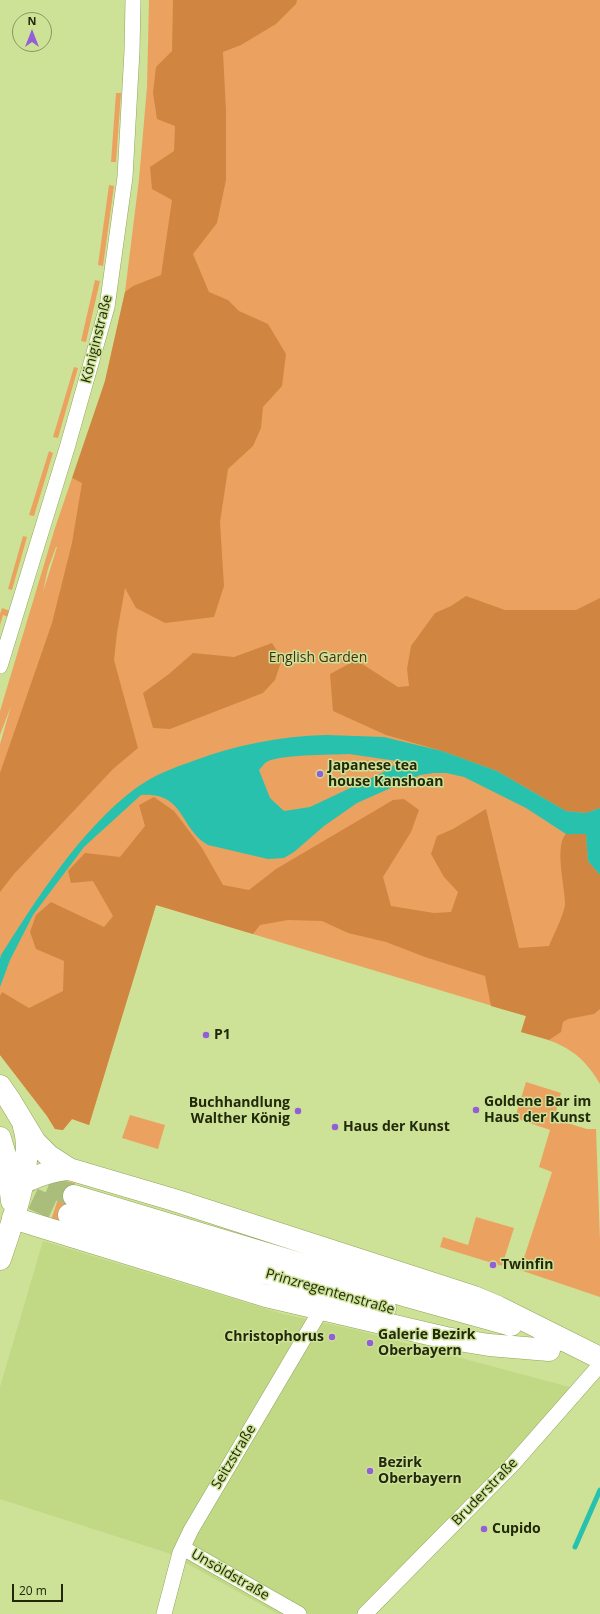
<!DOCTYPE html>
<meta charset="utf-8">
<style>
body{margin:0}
#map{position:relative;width:600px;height:1614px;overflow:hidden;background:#cde297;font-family:"Open Sans",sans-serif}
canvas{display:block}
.north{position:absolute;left:12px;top:12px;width:40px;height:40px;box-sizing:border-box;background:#cde297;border:1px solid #89985f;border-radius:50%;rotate:0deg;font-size:11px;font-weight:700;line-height:16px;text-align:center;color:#22290b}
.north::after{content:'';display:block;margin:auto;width:14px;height:18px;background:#935ed7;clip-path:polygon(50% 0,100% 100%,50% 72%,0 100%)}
.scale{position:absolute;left:12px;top:1584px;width:51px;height:18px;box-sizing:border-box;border:2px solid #22290b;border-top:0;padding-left:5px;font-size:12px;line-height:14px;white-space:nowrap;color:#22290b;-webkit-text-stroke:3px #cde297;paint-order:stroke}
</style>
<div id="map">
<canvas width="600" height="1614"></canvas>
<div class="north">N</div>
<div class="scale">20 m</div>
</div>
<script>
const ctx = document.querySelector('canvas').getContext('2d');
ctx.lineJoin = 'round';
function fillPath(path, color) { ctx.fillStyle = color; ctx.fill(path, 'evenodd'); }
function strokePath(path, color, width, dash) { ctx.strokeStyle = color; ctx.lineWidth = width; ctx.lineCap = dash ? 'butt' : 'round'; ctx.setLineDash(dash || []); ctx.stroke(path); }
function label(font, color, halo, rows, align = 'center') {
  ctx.font = font + ' "Open Sans",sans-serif'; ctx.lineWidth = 3; ctx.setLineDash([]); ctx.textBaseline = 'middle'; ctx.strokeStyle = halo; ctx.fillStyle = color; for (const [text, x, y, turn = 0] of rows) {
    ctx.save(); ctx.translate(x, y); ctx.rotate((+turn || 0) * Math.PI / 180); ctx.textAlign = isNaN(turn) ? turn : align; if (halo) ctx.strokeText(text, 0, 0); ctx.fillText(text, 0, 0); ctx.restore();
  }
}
fillPath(new Path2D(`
 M 43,1241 L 283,1314 L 356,1330 L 577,1389 L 361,1614 L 278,1614 L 168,1553 L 0,1499 L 0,1387 Z`), '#c1d885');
fillPath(new Path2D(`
 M 149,0 L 600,0 L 600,1084 C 579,1048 558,1042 521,1032 L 526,1016 L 156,905 L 89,1125 L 72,1119 L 63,1130 L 55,1129 L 47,1116 L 0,1055 L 0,744 L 11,706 L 0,735 L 0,711 L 55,528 L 72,478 L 76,480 L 105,381 L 125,292 L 139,179 L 147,87 ZM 56,547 L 57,547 L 43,592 L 48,569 Z
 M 116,93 L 121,93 L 116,162 L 111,162 Z
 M 109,185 L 114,186 L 103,266 L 98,265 Z
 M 95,280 L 100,281 L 86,342 L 81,341 Z
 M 74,367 L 78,368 L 58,438 L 53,437 Z
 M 49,451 L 53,453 L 34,516 L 29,515 Z
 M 23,536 L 27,537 L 12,590 L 8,589 Z
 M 2,608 L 10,611 L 8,617 L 3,615 L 0,625 L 0,614 Z
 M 526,1082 L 561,1093 L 554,1119 L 587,1129 L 596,1129 L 600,1240 L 600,1297 L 520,1270 L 552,1172 L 539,1167 L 550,1130 L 515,1118 Z
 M 130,1115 L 165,1125 L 158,1149 L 122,1138 Z
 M 64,1181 L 75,1183 L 63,1224 L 51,1220 Z
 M 476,1217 L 514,1228 L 502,1266 L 440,1247 L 443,1237 L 468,1245 Z`), '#eba261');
fillPath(new Path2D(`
 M 173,0 L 297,0 L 296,4 L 276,24 L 241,45 L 223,52 L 226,111 L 226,180 L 217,223 L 193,254 L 209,292 L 228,300 L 239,311 L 268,324 L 286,354 L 282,386 L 263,407 L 261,428 L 253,446 L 228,469 L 220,522 L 224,586 L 214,617 L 165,623 L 136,608 L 125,588 L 117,633 L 114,660 L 138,748 L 113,769 L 83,801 L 14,874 L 0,892 L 0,773 L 52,623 L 72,543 L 82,483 L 72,478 L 105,381 L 125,292 L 133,286 L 161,275 L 172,200 L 152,189 L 150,167 L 174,151 L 175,126 L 157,119 L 153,93 L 156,67 L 172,51 Z
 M 466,596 L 505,610 L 576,610 L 600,598 L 600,808 L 586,813 L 566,811 L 497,771 L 442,751 L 386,735 L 333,711 L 330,674 L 356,660 L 398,687 L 409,686 L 407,669 L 411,646 L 435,613 L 451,606 Z
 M 272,643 L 282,659 L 275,680 L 263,693 L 170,729 L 153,728 L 143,693 L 169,674 L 193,653 L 234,657 Z
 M 154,797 L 174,811 L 202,848 L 223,885 L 249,890 L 276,869 L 393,800 L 404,799 L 419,810 L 411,832 L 383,877 L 391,906 L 434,913 L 451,912 L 458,892 L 444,877 L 431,854 L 437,836 L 453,829 L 486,809 L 519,948 L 549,946 C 553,936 565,913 565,903 C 565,887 554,845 566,834 L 586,834 L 588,861 L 600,875 L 600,1009 L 594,1014 L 568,1019 L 563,1022 L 561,1032 L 549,1040 L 521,1032 L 526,1016 L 491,1006 L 485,976 L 425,957 L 386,942 L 348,933 L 322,921 L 288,920 L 260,925 L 253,934 L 156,905 L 89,1125 L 72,1119 L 63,1130 L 55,1129 L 47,1116 L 0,1055 L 0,996 L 2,992 L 29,1008 L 63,991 L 64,961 L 36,949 L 30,932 L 36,915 L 51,902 L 104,927 L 113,916 L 93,881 L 71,883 L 68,871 L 85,853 L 120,857 L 145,826 L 139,805 Z`), '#d08641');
fillPath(new Path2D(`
 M 326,735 L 384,737 L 442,751 L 497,771 L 566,811 L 586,813 L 600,808 L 600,875 L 588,861 L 586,834 L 566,834 L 526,808 L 464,777 L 446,773 L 434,773 L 420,775 L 357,803 L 324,826 L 294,852 L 284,858 L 268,859 L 208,845 C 179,828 185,792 141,795 L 84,847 L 33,915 L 10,960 L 0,987 L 0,959 L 1,955 C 37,898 81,829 136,788 C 154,775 173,768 193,761 C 236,745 280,736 326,735 ZM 349,754 L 397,761 L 398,763 L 382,773 L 310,807 L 284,811 L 270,798 L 259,770 C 261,768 263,765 265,763 C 275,754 333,755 349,754 Z`), '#28c1ad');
strokePath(new Path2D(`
 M 575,1547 L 600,1490`), '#28c1ad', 5);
strokePath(new Path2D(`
 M 18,1173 L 74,1196
 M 3,1185 L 69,1215`), '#abbd7b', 22, [22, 11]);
const street = new Path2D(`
 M 0,666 L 67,448 L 107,307 L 125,177 L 132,51 L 133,0
 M 183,1548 L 299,1614
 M 164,1614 L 180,1553 L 191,1530 L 322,1308
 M 365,1614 L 513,1464 L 600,1365`);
const secondary = new Path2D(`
 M 0,1086 L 9,1099 L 35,1142 L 49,1156 L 69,1169 L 174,1200 L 474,1297 L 498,1307 L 566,1341
 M 0,1138 L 7,1162 L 12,1201
 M 12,1188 C 29,1179 49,1170 69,1169
 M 74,1196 L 407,1296 L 511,1325
 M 69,1215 L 385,1308
 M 13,1218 L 266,1296 L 446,1338 L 489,1345 L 549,1350
 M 0,1259 C 11,1227 35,1160 24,1127
 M 552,1337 L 566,1341 L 600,1358`);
strokePath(street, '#90a45b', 16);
strokePath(secondary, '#90a45b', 23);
strokePath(street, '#fff', 15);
strokePath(secondary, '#fff', 22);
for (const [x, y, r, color] of [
 [320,774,4,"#935ed7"],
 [206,1035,4,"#935ed7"],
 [476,1110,4,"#935ed7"],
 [298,1111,4,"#935ed7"],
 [335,1127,4,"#935ed7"],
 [493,1265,4,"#935ed7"],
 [332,1337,4,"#935ed7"],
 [370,1343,4,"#935ed7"],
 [370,1471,4,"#935ed7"],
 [484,1529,4,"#935ed7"]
]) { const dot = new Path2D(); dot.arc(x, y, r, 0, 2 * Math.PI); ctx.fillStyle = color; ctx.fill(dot); strokePath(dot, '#cde297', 1.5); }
label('14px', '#22290b', '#cde297', [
 ["Königinstraße",97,339,-76],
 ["Prinzregentenstraße",330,1292,16],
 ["Seitzstraße",234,1457,-59],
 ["Bruderstraße",485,1492,-46],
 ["Unsöldstraße",230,1575,30]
]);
label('14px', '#492b0e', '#cde297', [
 ["English Garden",318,658]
]);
label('bold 14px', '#22290b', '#cde297', [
 ["Japanese tea",328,766],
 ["house Kanshoan",328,782],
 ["P1",214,1035],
 ["Goldene Bar im",484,1102],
 ["Haus der Kunst",484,1118],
 ["Buchhandlung",290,1103,"right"],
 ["Walther König",290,1119,"right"],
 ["Haus der Kunst",343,1127],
 ["Twinfin",501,1265],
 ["Galerie Bezirk",378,1335],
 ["Oberbayern",378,1351],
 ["Christophorus",324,1337,"right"],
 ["Bezirk",378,1463],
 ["Oberbayern",378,1479],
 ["Cupido",492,1529]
], 'left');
</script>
